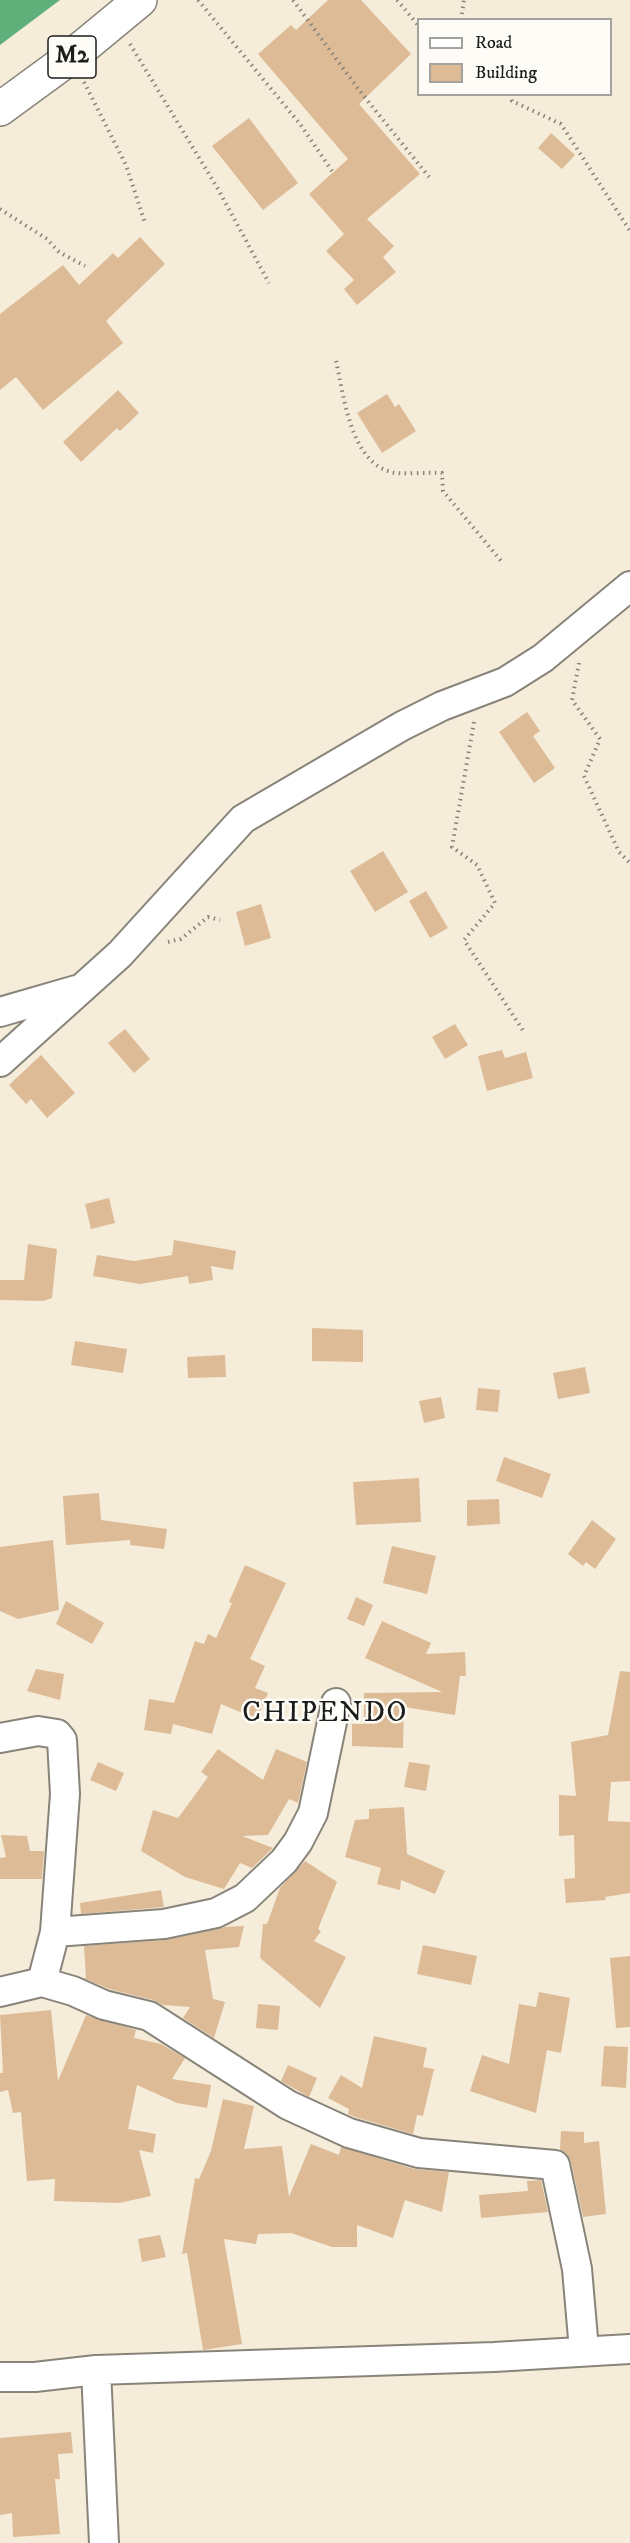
<!DOCTYPE html>
<style>
body{margin:0}
#map{position:relative;width:630px;height:2543px;overflow:hidden;background:#f5edd9;font-family:"IM FELL DW Pica",serif}
canvas{display:block}
.legend{position:absolute;left:417px;top:18px;width:195px;height:78px;box-sizing:border-box;background:#fdfcf7;border:2px solid #a3a29f;margin:0;padding:8px 10px;list-style:none;font-size:18px;color:#1c1c1c}
.legend li{display:flex;align-items:center;gap:12px;height:30px}
.legend b{width:30px;border:2px solid #a3a29f}
</style>
<div id="map">
<canvas width="630" height="2543"></canvas>
<ul class="legend">
<li><b style="height:8px;background:#fff"></b>Road</li>
<li><b style="height:16px;background:#ddbb97"></b>Building</li>
</ul>
</div>
<script>
const ctx = document.querySelector('canvas').getContext('2d');
ctx.lineJoin = 'round';
function fillPath(path, color) { ctx.fillStyle = color; ctx.fill(path, 'evenodd'); }
function strokePath(path, color, width, dash) { ctx.strokeStyle = color; ctx.lineWidth = width; ctx.lineCap = dash ? 'butt' : 'round'; ctx.setLineDash(dash || []); ctx.stroke(path); }
function label(font, color, halo, rows, align = 'center') {
  ctx.font = font + ' "IM FELL DW Pica",serif'; ctx.lineWidth = 5; ctx.setLineDash([]); ctx.textBaseline = 'middle'; ctx.strokeStyle = halo; ctx.fillStyle = color; for (const [text, x, y, turn = 0] of rows) {
    ctx.save(); ctx.translate(x, y); ctx.rotate((+turn || 0) * Math.PI / 180); ctx.textAlign = isNaN(turn) ? turn : align; if (halo) ctx.strokeText(text, 0, 0); ctx.fillText(text, 0, 0); ctx.restore();
  }
}
fillPath(new Path2D(`
 M 0,0 L 60,0 L 0,45 Z`), '#5faf7a');
fillPath(new Path2D(`
 M 328,0 L 361,0 L 411,54 L 359,104 L 420,174 L 367,219 L 394,246 L 383,257 L 396,272 L 357,305 L 344,289 L 354,280 L 326,251 L 344,234 L 309,194 L 348,159 L 258,54 L 291,25 L 296,30 Z
 M 249,118 L 298,183 L 263,210 L 212,146 Z
 M 551,133 L 575,155 L 562,169 L 538,148 Z
 M 140,237 L 165,264 L 106,321 L 123,343 L 43,410 L 16,377 L 0,390 L 0,314 L 63,265 L 79,285 L 113,253 L 118,258 Z
 M 118,390 L 139,413 L 120,431 L 117,428 L 81,462 L 63,442 Z
 M 387,394 L 395,407 L 399,404 L 416,431 L 382,453 L 357,413 Z
 M 527,712 L 540,731 L 533,736 L 555,768 L 534,783 L 499,732 Z
 M 383,851 L 408,892 L 375,912 L 350,871 Z
 M 426,891 L 448,928 L 430,938 L 409,901 Z
 M 261,904 L 271,938 L 245,946 L 236,912 Z
 M 455,1024 L 468,1045 L 445,1059 L 432,1037 Z
 M 125,1029 L 150,1059 L 134,1073 L 108,1043 Z
 M 502,1050 L 505,1058 L 526,1052 L 533,1078 L 487,1091 L 478,1056 Z
 M 41,1055 L 75,1093 L 47,1118 L 31,1099 L 26,1104 L 9,1085 Z
 M 109,1198 L 115,1223 L 91,1229 L 85,1204 Z
 M 174,1240 L 236,1251 L 233,1270 L 211,1266 L 213,1280 L 189,1284 L 188,1276 L 140,1284 L 93,1276 L 97,1255 L 134,1261 L 172,1255 Z
 M 28,1244 L 57,1249 L 52,1298 L 43,1301 L 0,1300 L 0,1280 L 24,1280 Z
 M 312,1328 L 363,1330 L 363,1362 L 312,1361 Z
 M 75,1341 L 127,1349 L 123,1373 L 71,1365 Z
 M 225,1355 L 226,1377 L 188,1378 L 187,1357 Z
 M 585,1367 L 590,1393 L 558,1399 L 553,1373 Z
 M 478,1388 L 500,1390 L 498,1412 L 476,1410 Z
 M 441,1397 L 445,1418 L 424,1423 L 419,1401 Z
 M 504,1457 L 551,1474 L 542,1498 L 496,1481 Z
 M 419,1478 L 421,1522 L 356,1525 L 353,1482 Z
 M 99,1493 L 101,1520 L 167,1529 L 164,1549 L 130,1545 L 130,1540 L 66,1545 L 63,1496 Z
 M 499,1499 L 500,1524 L 467,1526 L 467,1500 Z
 M 592,1520 L 616,1539 L 595,1569 L 586,1562 L 583,1566 L 568,1554 Z
 M 53,1540 L 59,1610 L 18,1619 L 0,1611 L 0,1547 Z
 M 392,1546 L 436,1556 L 427,1594 L 383,1583 Z
 M 245,1565 L 286,1583 L 250,1659 L 265,1666 L 255,1688 L 268,1693 L 257,1719 L 221,1704 L 212,1734 L 173,1724 L 171,1734 L 144,1730 L 149,1699 L 174,1703 L 195,1641 L 204,1644 L 208,1634 L 216,1638 L 232,1603 L 229,1602 Z
 M 356,1597 L 373,1605 L 364,1626 L 347,1619 Z
 M 66,1601 L 104,1623 L 92,1644 L 56,1624 Z
 M 382,1621 L 431,1643 L 426,1654 L 465,1652 L 466,1676 L 460,1676 L 455,1715 L 404,1707 L 403,1748 L 352,1746 L 352,1724 L 364,1724 L 364,1693 L 442,1692 L 365,1658 Z
 M 36,1669 L 64,1674 L 60,1700 L 27,1691 Z
 M 620,1671 L 630,1672 L 630,1781 L 611,1782 L 608,1821 L 630,1822 L 630,1893 L 605,1897 L 606,1900 L 566,1903 L 564,1879 L 575,1878 L 574,1835 L 559,1836 L 559,1795 L 576,1796 L 571,1742 L 608,1735 Z
 M 218,1749 L 263,1780 L 276,1749 L 307,1762 L 298,1803 L 289,1799 L 268,1835 L 242,1836 L 273,1848 L 252,1868 L 240,1863 L 224,1889 L 185,1877 L 141,1851 L 153,1810 L 178,1818 L 208,1777 L 201,1772 Z
 M 98,1762 L 124,1773 L 116,1791 L 90,1780 Z
 M 409,1762 L 430,1765 L 426,1791 L 404,1787 Z
 M 404,1807 L 407,1854 L 445,1871 L 435,1894 L 401,1880 L 400,1890 L 377,1884 L 381,1868 L 345,1857 L 355,1820 L 369,1819 L 369,1809 Z
 M 1,1835 L 27,1836 L 30,1851 L 44,1851 L 42,1879 L 0,1879 L 0,1858 L 6,1857 Z
 M 305,1861 L 337,1882 L 318,1929 L 321,1931 L 314,1941 L 346,1957 L 320,2008 L 260,1958 L 263,1924 L 267,1924 L 280,1888 Z
 M 161,1890 L 164,1907 L 81,1914 L 80,1903 Z
 M 244,1926 L 239,1947 L 205,1950 L 213,1999 L 225,2002 L 214,2038 L 183,2018 L 190,2007 L 163,2005 L 153,2000 L 109,1989 L 83,1978 L 86,1978 L 84,1946 L 165,1940 L 225,1927 Z
 M 423,1945 L 477,1956 L 471,1985 L 417,1974 Z
 M 630,1956 L 630,2027 L 616,2028 L 610,1958 Z
 M 539,1992 L 570,1998 L 561,2053 L 547,2050 L 536,2113 L 470,2091 L 482,2055 L 509,2064 L 519,2004 L 536,2007 Z
 M 258,2004 L 280,2006 L 278,2030 L 256,2028 Z
 M 51,2010 L 58,2081 L 86,2015 L 136,2030 L 134,2038 L 161,2044 L 185,2058 L 172,2079 L 211,2085 L 207,2108 L 177,2103 L 137,2085 L 128,2129 L 156,2134 L 153,2153 L 139,2150 L 151,2196 L 119,2203 L 54,2201 L 55,2179 L 27,2181 L 21,2112 L 13,2113 L 8,2090 L 0,2092 L 0,2073 L 3,2073 L 0,2015 Z
 M 374,2036 L 427,2048 L 423,2067 L 434,2069 L 423,2116 L 417,2115 L 413,2134 L 355,2117 L 348,2114 L 349,2109 L 328,2098 L 341,2075 L 362,2088 Z
 M 604,2046 L 628,2047 L 626,2088 L 601,2086 Z
 M 288,2065 L 317,2078 L 309,2097 L 281,2081 Z
 M 223,2099 L 254,2106 L 244,2149 L 282,2146 L 289,2197 L 311,2144 L 339,2155 L 341,2147 L 414,2169 L 449,2172 L 442,2212 L 405,2200 L 393,2238 L 357,2225 L 357,2247 L 332,2247 L 291,2233 L 258,2234 L 256,2244 L 224,2239 L 242,2344 L 203,2350 L 187,2253 L 182,2254 L 195,2178 L 199,2179 L 211,2151 Z
 M 561,2131 L 584,2132 L 584,2143 L 599,2141 L 606,2214 L 583,2217 L 571,2162 L 566,2153 L 560,2150 Z
 M 541,2180 L 548,2212 L 481,2218 L 479,2195 L 528,2191 L 527,2181 Z
 M 160,2235 L 166,2257 L 142,2262 L 138,2239 Z
 M 71,2432 L 73,2453 L 58,2454 L 60,2479 L 55,2479 L 60,2534 L 13,2537 L 12,2513 L 0,2515 L 0,2438 Z`), '#ddbb97');
const minor = new Path2D(`
 M 0,1012 L 76,990
 M 0,1062 L 120,954 L 243,819 L 402,726 L 442,706 L 505,682 L 543,658 L 630,586
 M 0,1738 L 38,1731 L 57,1734 L 62,1740 L 65,1794 L 55,1932 L 42,1982
 M 55,1932 L 164,1924 L 216,1913 L 245,1898 L 284,1861 L 298,1842 L 313,1813 L 336,1703
 M 0,1992 L 42,1982 L 73,1991 L 104,2005 L 149,2016 L 288,2105 L 349,2133 L 419,2153 L 555,2165 L 577,2269 L 584,2350
 M 96,2370 L 104,2543
 M 0,2377 L 35,2377 L 96,2370 L 494,2357 L 630,2349`);
const highway = new Path2D(`
 M 0,109 L 71,57 L 140,0`);
strokePath(minor, '#88847a', 32);
strokePath(highway, '#88847a', 36);
strokePath(new Path2D(`
 M 198,0 L 300,124 L 332,171
 M 293,0 L 359,90 L 429,177
 M 397,0 L 418,25
 M 461,20 L 464,0
 M 130,44 L 218,189 L 269,283
 M 84,82 L 126,165 L 145,223
 M 510,94 L 512,101 L 561,124 L 630,231
 M 0,209 L 47,239 L 59,252 L 85,266
 M 336,361 C 344,396 350,461 391,472 C 401,475 429,472 442,473 L 443,491 L 502,562
 M 579,663 L 572,700 L 600,739 L 584,776 L 619,852 L 630,863
 M 474,722 L 452,847 L 477,865 L 495,903 L 464,940 L 524,1032
 M 168,942 L 181,939 L 208,917 L 220,920`), '#88847a', 4, [1.5, 4.5]);
strokePath(minor, '#fff', 28);
strokePath(highway, '#fff', 33);
for (const [x, y, w] of [
 [72,57,48]
]) { const box = new Path2D(); box.roundRect(x - w / 2, y - 21, w, 42, 4.5); ctx.fillStyle = '#fdfcf7'; ctx.fill(box); strokePath(box, '#1c1c1c', 1.5); }
label('bold 24px', '#1c1c1c', null, [
 ["M2",72,57]
]);
ctx.letterSpacing = '1.5px';
label('28px', '#1c1c1c', '#fdfcf7', [
 ["CHIPENDO",325,1715]
]);
ctx.letterSpacing = '0px';
</script>
